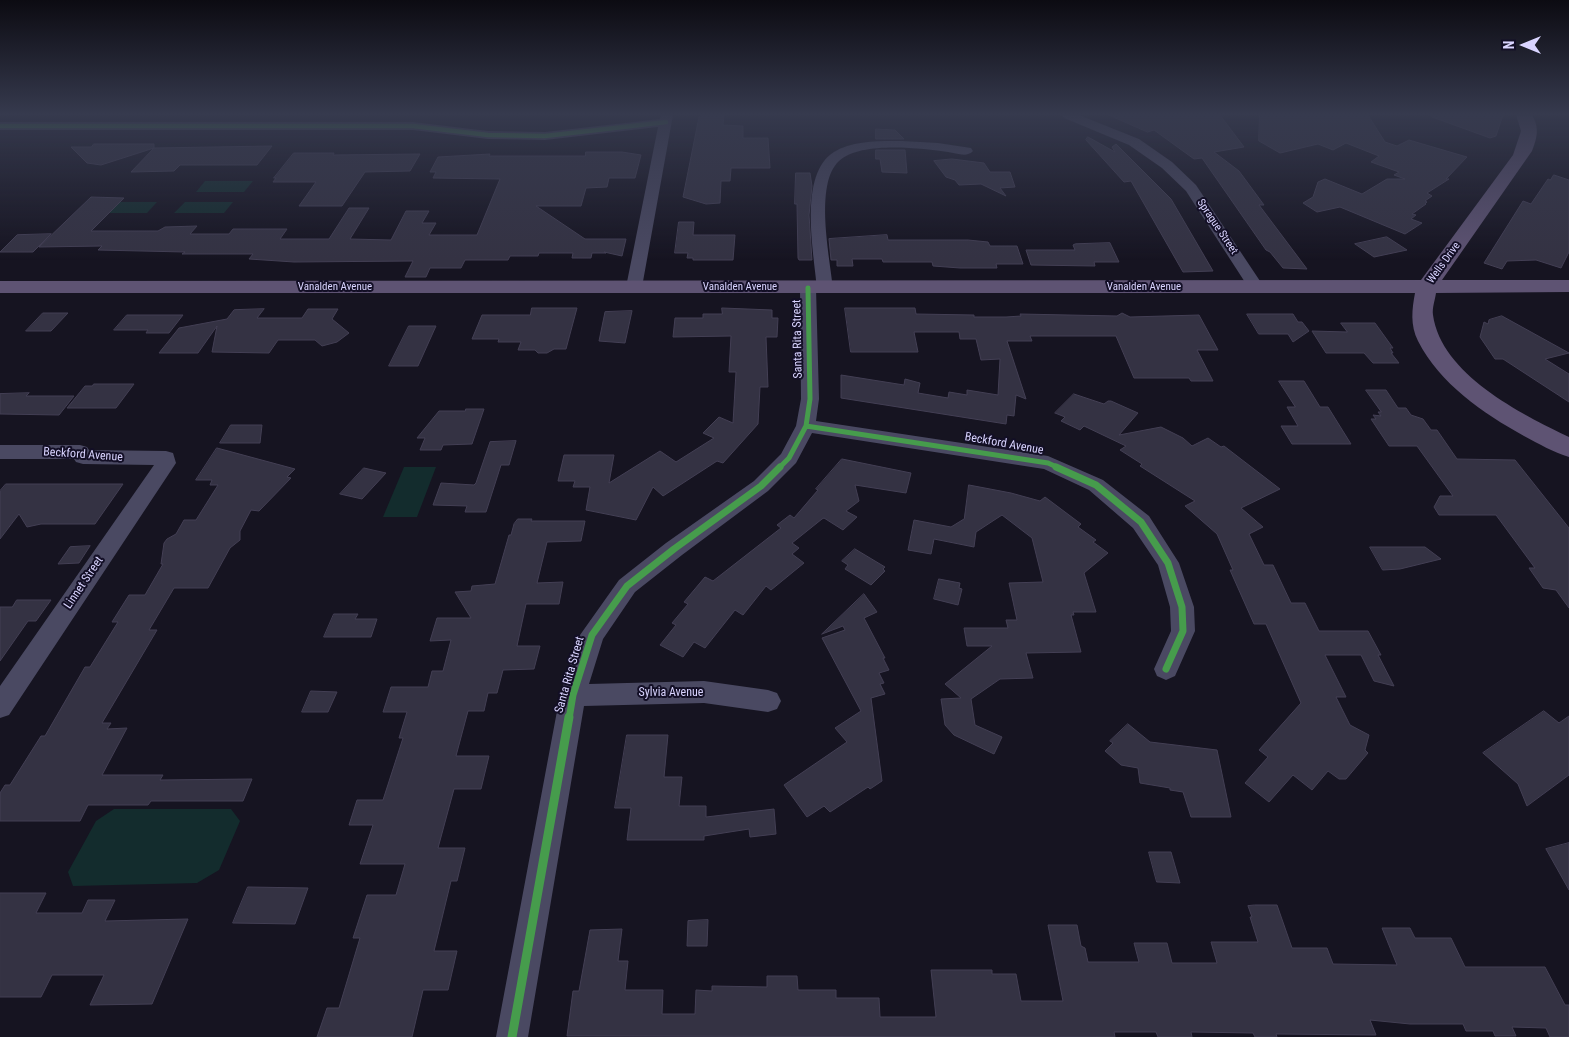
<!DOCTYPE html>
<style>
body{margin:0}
#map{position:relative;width:1569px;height:1037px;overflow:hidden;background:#161421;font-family:"Roboto Condensed",sans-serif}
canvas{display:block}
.north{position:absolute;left:1499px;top:20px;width:50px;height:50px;-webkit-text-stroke:4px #130f26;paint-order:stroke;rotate:270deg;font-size:14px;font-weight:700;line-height:20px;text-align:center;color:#d9d4ff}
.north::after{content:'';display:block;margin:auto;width:18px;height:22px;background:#d9d4ff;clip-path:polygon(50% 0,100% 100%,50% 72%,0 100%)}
</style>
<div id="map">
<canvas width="1569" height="1037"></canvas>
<div class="north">N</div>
</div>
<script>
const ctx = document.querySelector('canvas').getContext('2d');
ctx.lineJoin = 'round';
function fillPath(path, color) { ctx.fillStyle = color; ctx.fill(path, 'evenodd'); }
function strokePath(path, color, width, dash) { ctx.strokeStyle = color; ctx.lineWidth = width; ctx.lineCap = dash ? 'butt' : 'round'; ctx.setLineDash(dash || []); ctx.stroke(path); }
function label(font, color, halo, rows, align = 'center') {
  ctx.font = font + ' "Roboto Condensed",sans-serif'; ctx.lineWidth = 4; ctx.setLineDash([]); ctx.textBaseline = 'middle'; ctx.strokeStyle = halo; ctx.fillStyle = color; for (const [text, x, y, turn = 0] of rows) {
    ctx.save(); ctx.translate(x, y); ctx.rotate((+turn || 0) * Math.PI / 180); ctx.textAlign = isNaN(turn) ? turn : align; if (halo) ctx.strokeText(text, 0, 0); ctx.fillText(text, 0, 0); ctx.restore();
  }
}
fillPath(new Path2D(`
 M 205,181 L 253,181 L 244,192 L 196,192 Z
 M 108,202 L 157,202 L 147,213 L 97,213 Z
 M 185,202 L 233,202 L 224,213 L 174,213 Z
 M 404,467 L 436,467 L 417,517 L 383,517 Z
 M 114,809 L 231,809 L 240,821 L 219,870 L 197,883 L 73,886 L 68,872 L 96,821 Z`), '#132c2d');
const building = new Path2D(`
 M 704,115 L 724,115 L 723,125 L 743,126 L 743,138 L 768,138 L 770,168 L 731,168 L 730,181 L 721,181 L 720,203 L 706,204 L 683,197 L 699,117 Z
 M 1109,115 L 1220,115 L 1244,147 L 1214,152 L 1239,171 L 1264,205 L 1259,205 L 1307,269 L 1283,268 L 1270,252 L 1266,250 L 1202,158 L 1194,159 L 1154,130 L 1148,132 Z
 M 1260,115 L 1368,115 L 1385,142 L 1397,146 L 1409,140 L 1467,157 L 1446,179 L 1449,179 L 1427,193 L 1432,196 L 1425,201 L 1427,202 L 1425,204 L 1426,204 L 1412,214 L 1416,215 L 1411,219 L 1422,223 L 1405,234 L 1340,207 L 1317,212 L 1303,203 L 1313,197 L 1318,182 L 1325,179 L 1362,194 L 1387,179 L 1405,179 L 1394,175 L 1399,172 L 1371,162 L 1379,156 L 1346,143 L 1333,150 L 1318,144 L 1280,153 L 1259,141 Z
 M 1433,115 L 1503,115 L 1496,136 L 1490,138 L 1432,117 Z
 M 876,129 L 895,130 L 904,139 L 876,139 Z
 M 1088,137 L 1115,152 L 1112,147 L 1116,144 L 1171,199 L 1213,271 L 1183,272 L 1131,181 L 1124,182 L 1086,140 Z
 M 94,144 L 154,144 L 154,148 L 272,146 L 257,165 L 180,165 L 174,171 L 131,172 L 154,148 L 101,165 L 87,163 L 71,147 L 91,147 Z
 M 876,150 L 905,150 L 907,173 L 882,172 L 880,159 L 876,159 Z
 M 586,152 L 622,152 L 641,155 L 635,178 L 609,178 L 607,187 L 586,188 L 581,206 L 536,206 L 585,239 L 626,239 L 622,256 L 604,252 L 606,253 L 592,253 L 591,258 L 572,258 L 573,253 L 539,253 L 538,256 L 510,256 L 508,260 L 465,260 L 461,268 L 430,268 L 426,277 L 405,277 L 413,261 L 294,262 L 249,259 L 253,254 L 182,254 L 185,252 L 98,250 L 102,246 L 39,247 L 91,197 L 124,198 L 91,231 L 158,231 L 165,227 L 197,226 L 190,234 L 229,234 L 233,229 L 287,229 L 280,239 L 329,239 L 349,208 L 369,208 L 350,239 L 391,240 L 406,211 L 429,211 L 422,223 L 436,223 L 429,235 L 477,235 L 500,179 L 433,178 L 436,172 L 430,172 L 438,157 L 490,154 L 489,156 L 585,156 Z
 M 294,153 L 334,153 L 333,155 L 420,154 L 410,171 L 365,172 L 342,206 L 299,206 L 316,182 L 273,182 L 276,178 L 274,178 Z
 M 952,159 L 984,163 L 990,172 L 1010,172 L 1015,187 L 1000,188 L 1006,196 L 981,184 L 959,185 L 955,180 L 946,177 L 934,161 Z
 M 796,173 L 810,173 L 812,186 L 809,215 L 812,260 L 799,260 L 798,258 L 797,204 L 795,204 Z
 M 1554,175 L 1569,180 L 1569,252 L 1561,268 L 1536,260 L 1507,261 L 1502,269 L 1484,263 L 1523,201 L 1531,204 L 1548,179 L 1550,180 Z
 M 679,222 L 694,222 L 693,235 L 735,235 L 733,260 L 693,260 L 693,258 L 687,258 L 688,253 L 675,253 Z
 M 51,234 L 33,252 L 0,252 L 17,235 Z
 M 887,235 L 888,240 L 968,240 L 988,242 L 990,246 L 1017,246 L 1023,264 L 996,264 L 997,268 L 960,268 L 933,266 L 932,262 L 883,262 L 882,259 L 852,259 L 853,266 L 837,266 L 837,260 L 831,260 L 829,239 Z
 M 1387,237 L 1407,250 L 1374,257 L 1355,244 Z
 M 1110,243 L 1119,262 L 1094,262 L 1095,266 L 1031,265 L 1026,250 L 1075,250 L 1073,245 L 1075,244 Z
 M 532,308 L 577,308 L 566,349 L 554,349 L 547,353 L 538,353 L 535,350 L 518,350 L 521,342 L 498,342 L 499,339 L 472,339 L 482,315 L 530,315 Z
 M 722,308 L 772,310 L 772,318 L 778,318 L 777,337 L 766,337 L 768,387 L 760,387 L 758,424 L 723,463 L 717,461 L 663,496 L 653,487 L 636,520 L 586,510 L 590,487 L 573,487 L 575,481 L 558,481 L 564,455 L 614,455 L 609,483 L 660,451 L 676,462 L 714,438 L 703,433 L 719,417 L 733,423 L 736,372 L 729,372 L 731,336 L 673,337 L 675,318 L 703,318 L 703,314 L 722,314 Z
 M 845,308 L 915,308 L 916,314 L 974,315 L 974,317 L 1006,317 L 1021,316 L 1020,314 L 1117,316 L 1122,313 L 1130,317 L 1199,315 L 1218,350 L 1197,350 L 1213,381 L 1191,381 L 1189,378 L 1134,378 L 1116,336 L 1030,336 L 1032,341 L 1007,341 L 1026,399 L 1016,395 L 1014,416 L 1007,415 L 1006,424 L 841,398 L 841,375 L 904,385 L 905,379 L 920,383 L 918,393 L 948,398 L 949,392 L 967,395 L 967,390 L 998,395 L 1000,359 L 981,360 L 976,339 L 960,339 L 959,332 L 914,332 L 918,352 L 851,352 Z
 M 264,309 L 257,318 L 302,318 L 308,309 L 338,309 L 332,319 L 349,333 L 337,342 L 322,346 L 315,340 L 278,340 L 269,353 L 212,352 L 217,326 L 198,353 L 159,353 L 179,328 L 227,319 L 234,310 Z
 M 632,311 L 625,343 L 599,341 L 605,312 Z
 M 43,313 L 68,313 L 51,331 L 26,331 Z
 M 1247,314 L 1293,314 L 1298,322 L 1302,322 L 1309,331 L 1293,342 L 1288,334 L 1259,334 Z
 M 127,315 L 183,315 L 169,333 L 146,333 L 148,330 L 114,330 Z
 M 1502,316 L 1569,353 L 1545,359 L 1569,374 L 1569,402 L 1503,359 L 1495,359 L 1480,337 L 1484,322 L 1488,324 L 1489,320 Z
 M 1341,323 L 1375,323 L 1393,348 L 1390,348 L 1393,353 L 1391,353 L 1399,363 L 1373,363 L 1364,353 L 1326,353 L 1312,331 L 1347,332 Z
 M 409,326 L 436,326 L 418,366 L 389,366 Z
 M 1279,381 L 1304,381 L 1320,407 L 1328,407 L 1351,444 L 1292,444 L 1281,426 L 1298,426 L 1287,407 L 1295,407 Z
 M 94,384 L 134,384 L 116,408 L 67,408 L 85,386 L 92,386 Z
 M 1366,390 L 1386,390 L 1398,408 L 1406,408 L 1411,415 L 1423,419 L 1431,430 L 1437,430 L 1457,459 L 1515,460 L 1569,528 L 1569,608 L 1556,590 L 1543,588 L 1529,568 L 1535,568 L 1496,515 L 1439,515 L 1434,507 L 1440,496 L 1453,496 L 1417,446 L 1389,446 L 1371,419 L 1376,419 L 1373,415 L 1381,416 L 1378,412 L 1381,412 Z
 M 29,393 L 26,396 L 74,396 L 59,415 L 0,414 L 0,394 Z
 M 1074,394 L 1104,404 L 1108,401 L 1111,401 L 1138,413 L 1119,435 L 1161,427 L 1183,438 L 1192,446 L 1208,438 L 1221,447 L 1224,446 L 1280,489 L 1241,508 L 1263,527 L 1249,534 L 1264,565 L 1273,565 L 1291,603 L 1305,603 L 1319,631 L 1368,631 L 1381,655 L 1378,655 L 1394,686 L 1374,681 L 1361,655 L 1325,655 L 1346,697 L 1336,697 L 1350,725 L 1369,735 L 1365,750 L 1368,753 L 1346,779 L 1339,779 L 1328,771 L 1312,790 L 1293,775 L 1269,802 L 1245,783 L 1268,757 L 1259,750 L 1301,703 L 1266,624 L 1254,624 L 1230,570 L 1233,570 L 1217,534 L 1185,506 L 1195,501 L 1140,466 L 1142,464 L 1120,450 L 1126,446 L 1084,426 L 1080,430 L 1061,421 L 1065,417 L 1055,413 Z
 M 466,409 L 484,409 L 472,444 L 443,445 L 441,450 L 420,450 L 425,438 L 417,438 L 439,411 L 465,411 Z
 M 231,425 L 262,425 L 260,443 L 220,443 Z
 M 516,441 L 509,465 L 501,465 L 486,512 L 465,512 L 467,506 L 433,505 L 441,483 L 474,485 L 476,483 L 490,442 Z
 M 217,448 L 295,469 L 287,477 L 291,478 L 259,511 L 251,510 L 240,531 L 240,540 L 230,548 L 208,588 L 174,588 L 149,630 L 157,630 L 102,723 L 111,723 L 107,729 L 127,728 L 102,775 L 163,775 L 160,780 L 252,779 L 243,801 L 151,801 L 148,805 L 88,805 L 80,821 L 0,821 L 0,793 L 5,785 L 10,785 L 41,736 L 45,736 L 85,667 L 90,667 L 118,622 L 112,622 L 129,595 L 145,595 L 163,564 L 161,564 L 164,543 L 167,539 L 176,534 L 184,520 L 196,520 L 218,485 L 210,485 L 212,480 L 196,480 Z
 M 842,459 L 911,473 L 906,493 L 855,485 L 859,501 L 846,511 L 857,517 L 843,530 L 824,518 L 822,519 L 792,543 L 799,548 L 792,554 L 804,563 L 771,590 L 766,586 L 743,615 L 735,610 L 705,648 L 694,642 L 683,657 L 660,645 L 676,625 L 672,623 L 688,604 L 684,602 L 705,577 L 713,581 L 781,528 L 777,525 L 790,515 L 794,518 L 818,490 L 816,489 Z
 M 364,468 L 386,473 L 362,499 L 340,494 Z
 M 6,484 L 123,484 L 95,524 L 41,524 L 27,527 L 19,514 L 0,539 L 0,491 Z
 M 969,485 L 1011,493 L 1040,501 L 1045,497 L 1081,524 L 1078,527 L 1096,540 L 1093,542 L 1108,553 L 1084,573 L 1096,612 L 1073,612 L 1074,615 L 1071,615 L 1081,652 L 1026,653 L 1033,678 L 1000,679 L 971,699 L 975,725 L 1002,737 L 994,754 L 954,735 L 945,725 L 941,699 L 961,698 L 945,684 L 992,646 L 967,646 L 964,628 L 1008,628 L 1006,620 L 1017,620 L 1009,583 L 1043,582 L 1032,538 L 1002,515 L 976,532 L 974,547 L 934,539 L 931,554 L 908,550 L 914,520 L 951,527 L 964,519 Z
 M 518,519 L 532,519 L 531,521 L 585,521 L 581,541 L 547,542 L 537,583 L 563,582 L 559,604 L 526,604 L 517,646 L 540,646 L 534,669 L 503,670 L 497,693 L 488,693 L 484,711 L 468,711 L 456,756 L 489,756 L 481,789 L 454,789 L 438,848 L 465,848 L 457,881 L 451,881 L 434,951 L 457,951 L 448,990 L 423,990 L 412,1037 L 317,1037 L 327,1008 L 339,1008 L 360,938 L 353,938 L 367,895 L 396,895 L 405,864 L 360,864 L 373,825 L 349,825 L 357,800 L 383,800 L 403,738 L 399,738 L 407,712 L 383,712 L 391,687 L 428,687 L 432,671 L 443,671 L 451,640 L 430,641 L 437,618 L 471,618 L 455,592 L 471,591 L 472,586 L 495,584 L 509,535 L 511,535 L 514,524 Z
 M 90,546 L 79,563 L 58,564 L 70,547 Z
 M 1370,547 L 1425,547 L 1441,559 L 1400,569 L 1383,570 Z
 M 855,549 L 885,567 L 883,569 L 885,571 L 871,585 L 845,569 L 848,565 L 842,561 Z
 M 939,579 L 960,583 L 959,588 L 962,589 L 958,605 L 934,599 Z
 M 864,594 L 877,612 L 864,618 L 885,658 L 883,658 L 889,670 L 879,673 L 884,683 L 880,684 L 885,694 L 871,698 L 882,781 L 870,789 L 868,787 L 830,812 L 824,806 L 807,817 L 784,785 L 847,742 L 835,728 L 861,711 L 822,638 L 845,630 L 843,626 L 822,634 Z
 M 17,600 L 51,600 L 36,621 L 28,621 L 0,661 L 0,607 L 12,607 Z
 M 334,614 L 358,614 L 355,619 L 377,619 L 371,637 L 324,637 Z
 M 311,691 L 337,692 L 328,712 L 302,712 Z
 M 1544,711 L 1559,723 L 1569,716 L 1569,775 L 1527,806 L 1518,784 L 1483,753 Z
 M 1128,724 L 1150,742 L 1217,750 L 1231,817 L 1191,817 L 1183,792 L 1170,790 L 1170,788 L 1140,783 L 1138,768 L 1121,765 L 1105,751 L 1113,743 L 1110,741 Z
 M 627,735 L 668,735 L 664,777 L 682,777 L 679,806 L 706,806 L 706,817 L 774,809 L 776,834 L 750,837 L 749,829 L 704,836 L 704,840 L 627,840 L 631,808 L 615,808 Z
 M 1569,843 L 1569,890 L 1546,849 Z
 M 1149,852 L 1171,852 L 1180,883 L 1157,882 Z
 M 248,887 L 308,888 L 295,924 L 233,923 Z
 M 0,893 L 46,893 L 36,913 L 82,913 L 88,900 L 115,900 L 105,921 L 188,919 L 152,1004 L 90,1005 L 104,975 L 52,975 L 41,997 L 0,997 Z
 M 1255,905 L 1277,905 L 1292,948 L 1327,948 L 1333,964 L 1397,965 L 1382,928 L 1410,928 L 1415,938 L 1451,938 L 1465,967 L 1545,967 L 1565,1005 L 1569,1005 L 1569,1037 L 1550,1037 L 1546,1028 L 1512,1027 L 1516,1036 L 1495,1036 L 1493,1031 L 1466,1031 L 1463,1024 L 1410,1024 L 1370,1020 L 1376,1035 L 1276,1034 L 1277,1037 L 1255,1037 L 1253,1033 L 1191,1032 L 1192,1037 L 1158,1037 L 1156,1032 L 1114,1032 L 1115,1037 L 567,1036 L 573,991 L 579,991 L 590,930 L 622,929 L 618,961 L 628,961 L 625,990 L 663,990 L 662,1014 L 695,1014 L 696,990 L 712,991 L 712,986 L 767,987 L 767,976 L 797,976 L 798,990 L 836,990 L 836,998 L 879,998 L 880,1017 L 936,1017 L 931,970 L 992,970 L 992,974 L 1016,974 L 1021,1001 L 1063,1001 L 1048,925 L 1077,925 L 1081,946 L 1085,948 L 1088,962 L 1139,962 L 1134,943 L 1167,943 L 1172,963 L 1217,963 L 1211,942 L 1258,942 L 1250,917 L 1252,917 L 1248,906 Z
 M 708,920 L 707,946 L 687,946 L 688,921 Z`);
fillPath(building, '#343243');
strokePath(building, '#433f54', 1);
fillPath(new Path2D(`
 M 661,115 L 673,115 L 642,287 L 640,290 L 628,290 L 626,287 L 658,127 L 545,140 L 488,139 L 413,130 L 0,130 L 0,122 L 413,122 L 488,131 L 545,132 L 660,119 Z
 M 1062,115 L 1079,115 L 1139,139 L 1172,162 L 1196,185 L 1264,287 L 1262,290 L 1250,290 L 1186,191 L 1162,168 L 1129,145 L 1064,118 Z
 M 902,141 L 938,143 L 971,148 L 973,151 C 967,158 956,153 948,152 C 921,148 860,141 839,161 C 814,184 830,257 833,288 L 831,291 L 819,291 L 817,288 C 814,252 798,174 834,152 C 853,140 881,141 902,141 Z
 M 808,283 L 814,285 L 816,288 L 819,399 L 816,421 L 1048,456 L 1103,480 L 1149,516 L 1179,563 L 1194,607 L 1195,631 L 1175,676 L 1166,680 L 1157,676 L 1154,669 L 1171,631 L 1170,607 L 1158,565 L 1133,528 L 1089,490 L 1044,469 L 812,433 L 796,463 L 768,491 L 682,555 L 635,592 L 603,639 L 589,684 L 704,681 L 768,690 L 777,693 L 781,701 L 777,709 L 768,712 L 704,703 L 584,706 L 528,1037 L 496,1037 L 560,695 L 580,635 L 619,580 L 666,543 L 754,481 L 781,454 L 796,426 L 801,399 L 800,288 L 802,285 Z
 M 0,445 L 80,445 L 87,447 L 89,450 L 166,451 L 173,453 L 176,463 L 9,715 L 0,718 L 0,686 L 154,465 L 83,464 L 76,462 L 74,459 L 0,459 Z`), '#4a4962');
fillPath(new Path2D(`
 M 1516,115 L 1532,115 C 1540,128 1537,138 1532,151 L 1442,280 L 1569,280 L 1569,292 L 1436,293 C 1435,300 1432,308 1433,315 C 1441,374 1521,414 1569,437 L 1569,457 C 1553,452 1539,444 1524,436 C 1483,413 1440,384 1418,341 C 1410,325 1412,309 1415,293 L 0,293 L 0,281 L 1421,280 L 1513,155 L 1521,131 Z`), '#5e5373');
strokePath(new Path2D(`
 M 0,126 L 413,126 L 488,135 L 545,136 L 666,122`), '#469c4c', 4.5);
strokePath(new Path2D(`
 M 806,426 L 1048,463 L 1059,468
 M 779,468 L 789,458 L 806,426 L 810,399 L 808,288`), '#469c4c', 5);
strokePath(new Path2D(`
 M 1056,467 L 1096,485 L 1141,522 L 1168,563 L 1182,607 L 1183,631 L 1166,669
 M 569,719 L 573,695 L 592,635 L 627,586 L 674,549 L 761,486 L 780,467`), '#469c4c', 7);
strokePath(new Path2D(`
 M 512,1037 L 569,717`), '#469c4c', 9);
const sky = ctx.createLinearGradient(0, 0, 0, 260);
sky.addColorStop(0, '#0c0b12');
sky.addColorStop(0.44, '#363a4e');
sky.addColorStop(1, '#363a4e00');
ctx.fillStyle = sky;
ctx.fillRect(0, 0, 1569, 260);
label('11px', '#d9d4ff', '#130f26', [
 ["Sprague Street",1217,227,56],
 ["Wells Drive",1444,263,-54],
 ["Vanalden Avenue",335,287],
 ["Vanalden Avenue",740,287],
 ["Vanalden Avenue",1144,287]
]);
label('12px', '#d9d4ff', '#130f26', [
 ["Santa Rita Street",798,339,-91],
 ["Beckford Avenue",1004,444,10],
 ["Beckford Avenue",83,455,4],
 ["Linnet Street",84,583,-56],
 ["Santa Rita Street",570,675,-74],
 ["Sylvia Avenue",671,693]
]);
</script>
